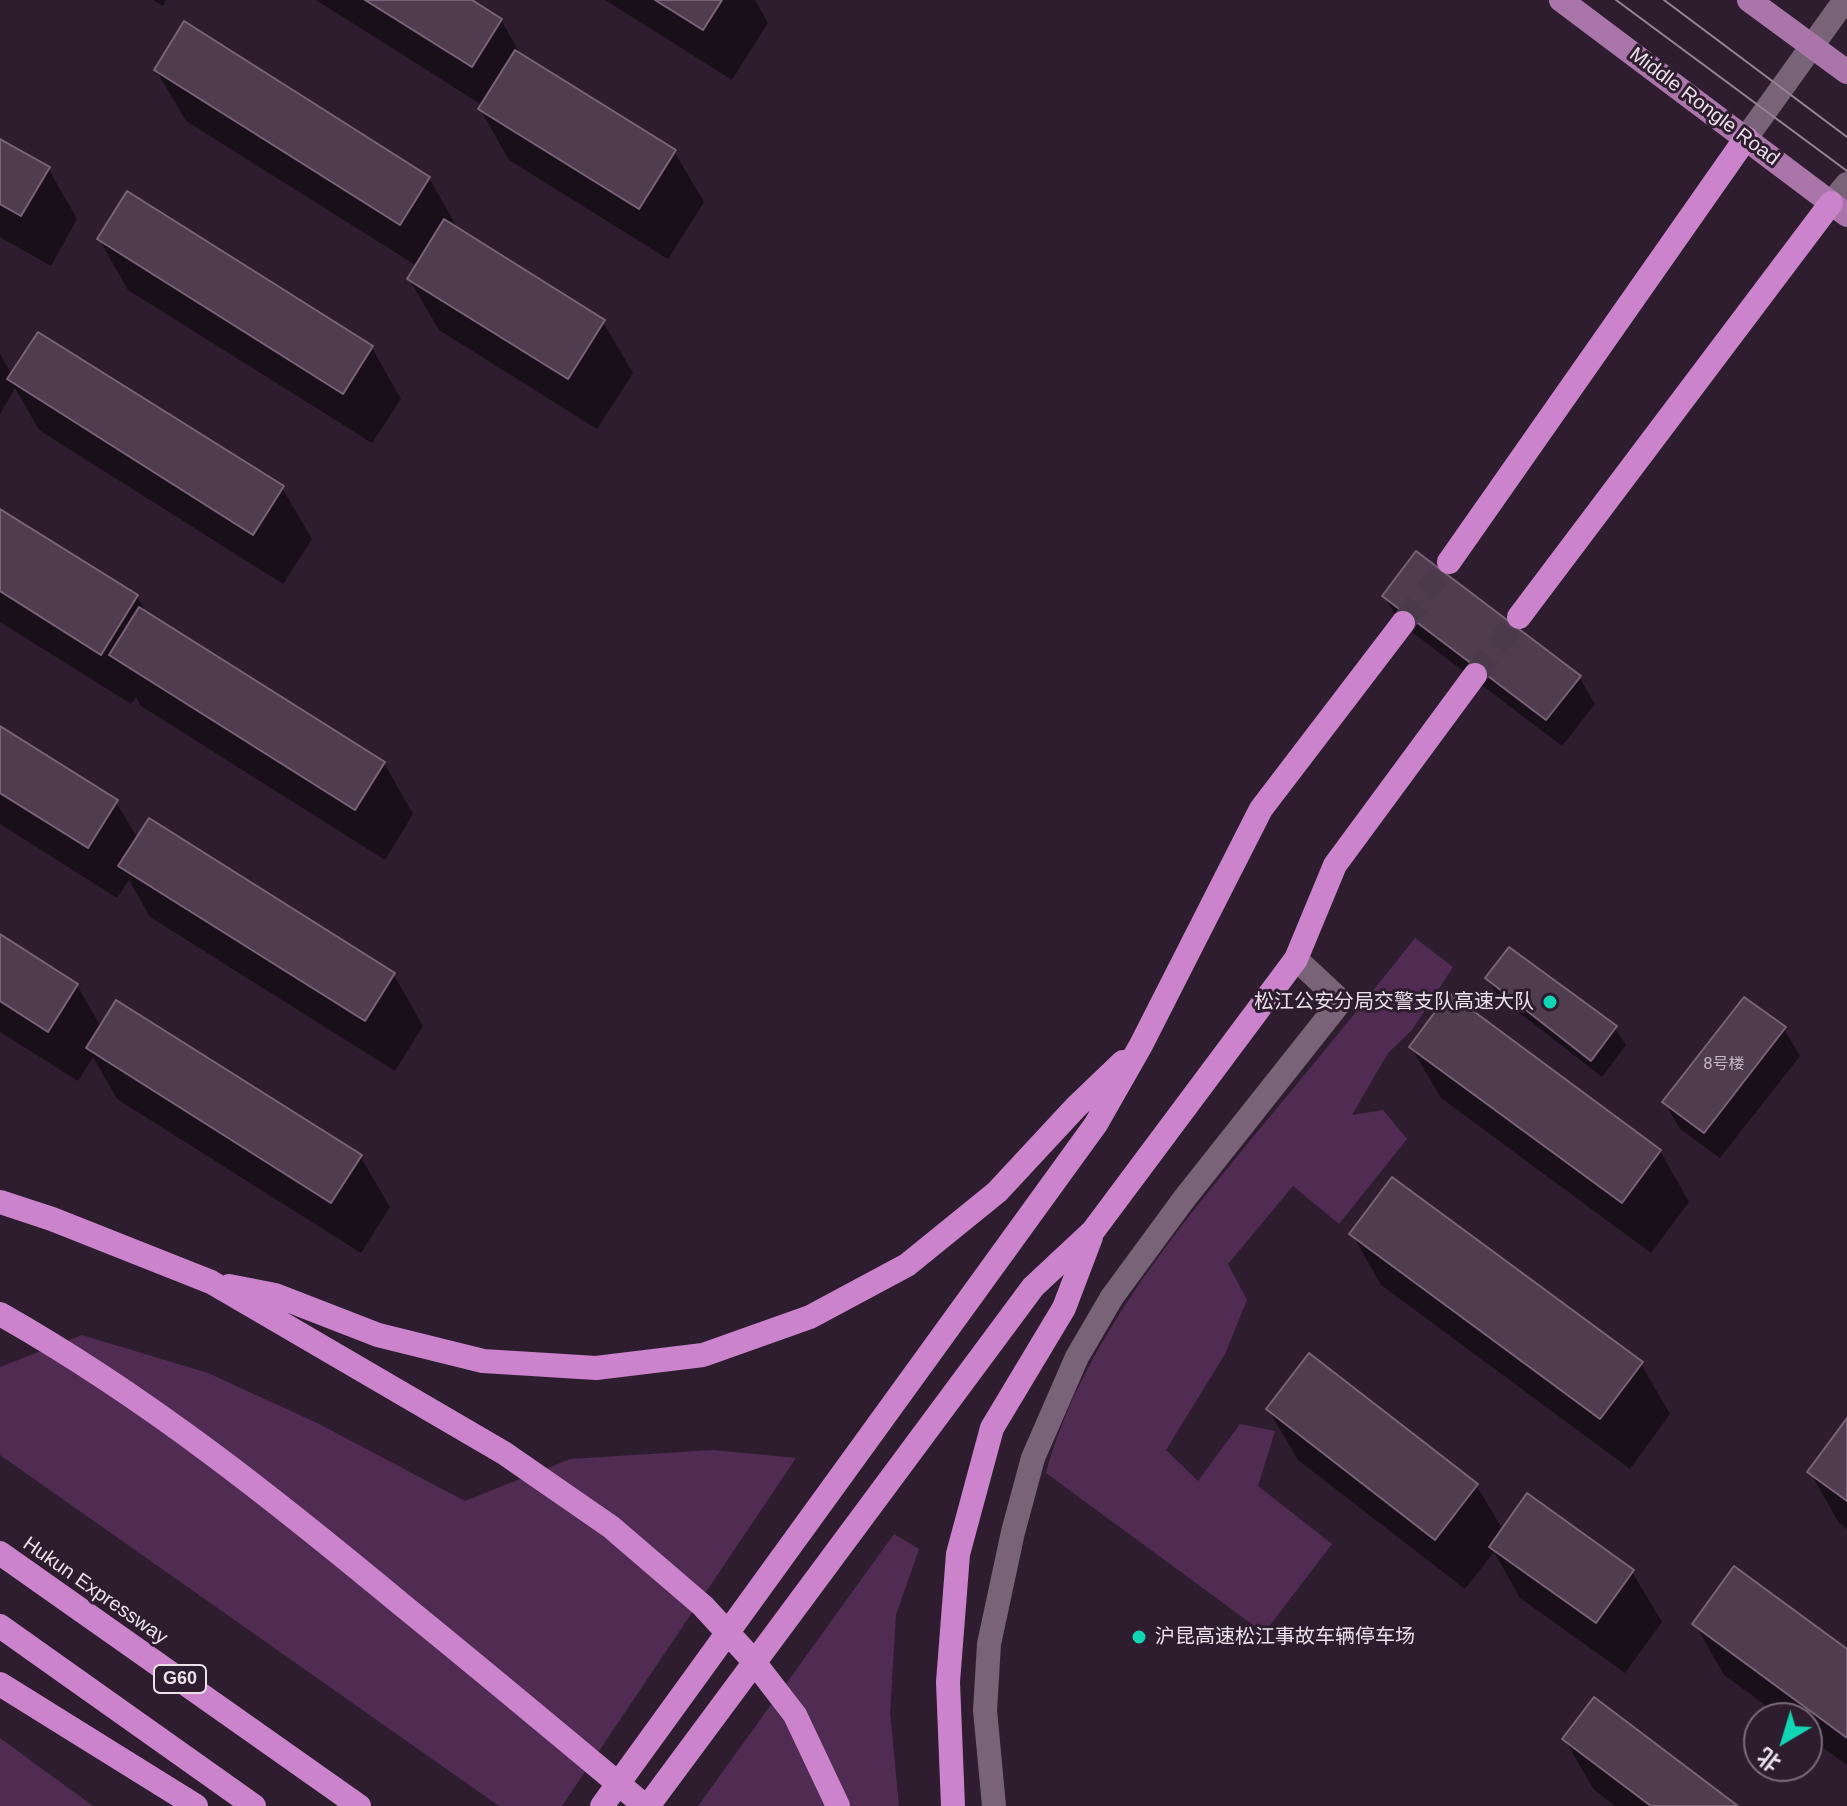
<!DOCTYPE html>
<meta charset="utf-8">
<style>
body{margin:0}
#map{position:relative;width:1847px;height:1806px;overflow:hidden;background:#2e1d2e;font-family:Arial,"Noto Sans SC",sans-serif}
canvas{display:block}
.north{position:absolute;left:1743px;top:1702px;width:80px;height:80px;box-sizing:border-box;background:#2e1d2e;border:2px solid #7a6b7a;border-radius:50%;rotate:218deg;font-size:22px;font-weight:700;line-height:32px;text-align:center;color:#ece0eb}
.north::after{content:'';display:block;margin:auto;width:28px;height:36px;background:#11d5b4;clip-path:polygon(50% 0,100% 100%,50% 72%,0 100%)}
</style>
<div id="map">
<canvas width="1847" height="1806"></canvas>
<div class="north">北</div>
</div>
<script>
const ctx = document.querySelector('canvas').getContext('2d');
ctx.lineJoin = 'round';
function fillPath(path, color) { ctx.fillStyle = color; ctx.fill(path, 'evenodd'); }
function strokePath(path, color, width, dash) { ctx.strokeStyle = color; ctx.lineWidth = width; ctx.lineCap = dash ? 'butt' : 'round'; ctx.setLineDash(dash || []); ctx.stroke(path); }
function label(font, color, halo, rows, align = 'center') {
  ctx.font = font + ' Arial,"Noto Sans SC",sans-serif'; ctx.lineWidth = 6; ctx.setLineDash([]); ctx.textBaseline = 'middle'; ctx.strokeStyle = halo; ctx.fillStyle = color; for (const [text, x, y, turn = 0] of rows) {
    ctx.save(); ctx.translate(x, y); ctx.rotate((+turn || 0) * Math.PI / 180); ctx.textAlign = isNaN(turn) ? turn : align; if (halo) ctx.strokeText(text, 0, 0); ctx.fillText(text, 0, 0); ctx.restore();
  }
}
fillPath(new Path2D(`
 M 1415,938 L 1453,967 L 1412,1030 L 1388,1053 L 1352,1115 L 1383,1110 L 1407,1139 L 1339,1224 L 1293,1186 L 1228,1264 L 1247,1300 L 1225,1354 L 1166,1450 L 1198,1481 L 1240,1424 L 1275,1431 L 1258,1486 L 1332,1544 L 1264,1633 L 1046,1473 C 1081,1345 1175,1232 1258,1131 C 1311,1067 1364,1003 1415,938 Z
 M 82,1335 L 208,1373 L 317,1423 L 465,1501 L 570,1459 L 713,1450 L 796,1458 L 562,1806 L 499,1806 L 0,1455 L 0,1367 Z
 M 894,1534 L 919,1549 L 896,1615 L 890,1713 L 899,1806 L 698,1806 Z
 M 0,1738 L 93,1806 L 0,1806 Z`), '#512c52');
fillPath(new Path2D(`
 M 153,0 L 166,0 L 163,6 Z
 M 316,0 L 468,0 L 501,20 L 521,55 L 674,151 L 704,202 L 668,259 L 509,160 L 480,109 L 482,105 Z
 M 605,0 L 755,0 L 768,23 L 732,80 Z
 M 156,70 L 429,178 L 458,229 L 603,322 L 633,373 L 597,429 L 439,330 L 409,279 L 417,266 L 186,121 Z
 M 0,141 L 48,168 L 77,219 L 51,266 L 0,237 Z
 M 99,239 L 372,348 L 401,399 L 372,443 L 128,290 Z
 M 0,354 L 12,375 L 282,488 L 312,539 L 283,584 L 39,430 L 15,388 L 0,414 Z
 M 0,511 L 137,597 L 147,614 L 384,763 L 413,814 L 385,860 L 141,706 L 136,697 L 131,704 L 0,622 Z
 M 1384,596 L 1579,677 L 1595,704 L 1562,746 L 1400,623 Z
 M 0,728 L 116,802 L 138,839 L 394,975 L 423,1026 L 395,1071 L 150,917 L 129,880 L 117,898 L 0,824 Z
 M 0,936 L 77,985 L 101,1027 L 360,1156 L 390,1207 L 361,1253 L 117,1099 L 93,1057 L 78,1081 L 0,1032 Z
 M 1487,978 L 1615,1028 L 1626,1045 L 1602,1077 L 1498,996 Z
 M 1784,1029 L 1800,1056 L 1720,1158 L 1680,1129 L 1664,1102 Z
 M 1411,1047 L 1660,1151 L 1689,1202 L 1651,1253 L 1441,1098 Z
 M 1352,1234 L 1641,1364 L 1670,1414 L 1630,1469 L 1381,1285 Z
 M 1268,1409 L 1476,1485 L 1503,1530 L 1632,1572 L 1662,1622 L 1625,1673 L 1520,1598 L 1494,1552 L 1465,1589 L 1298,1460 Z
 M 1847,1421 L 1847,1529 L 1839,1523 L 1810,1472 Z
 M 1695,1624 L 1847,1652 L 1847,1765 L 1807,1736 L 1807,1718 L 1783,1718 L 1724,1675 Z
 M 1565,1740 L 1735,1806 L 1615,1806 L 1594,1790 Z`), '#0007');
const building = new Path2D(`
 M 365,0 L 472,0 L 502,19 L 472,67 Z
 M 655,0 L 722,0 L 703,30 Z
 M 184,21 L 430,177 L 400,225 L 154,70 Z
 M 515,50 L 676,150 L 639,209 L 478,109 Z
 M 0,139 L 50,167 L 21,216 L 0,204 Z
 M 127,191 L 373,346 L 343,394 L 97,239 Z
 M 444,219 L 605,320 L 568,379 L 407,279 Z
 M 38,332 L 284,486 L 253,535 L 7,379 Z
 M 0,509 L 138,595 L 101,655 L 0,591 Z
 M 1416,551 L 1581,676 L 1546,720 L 1382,596 Z
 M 139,607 L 385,762 L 355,810 L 109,655 Z
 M 0,726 L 118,800 L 88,848 L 0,793 Z
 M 149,818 L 395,973 L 365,1021 L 118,866 Z
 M 0,934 L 78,984 L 48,1032 L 0,1001 Z
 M 1509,947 L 1617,1026 L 1591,1061 L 1485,978 Z
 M 1449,993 L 1661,1150 L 1622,1203 L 1409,1047 Z
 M 1744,997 L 1786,1027 L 1704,1133 L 1662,1102 Z
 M 116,1000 L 362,1155 L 331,1203 L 86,1048 Z
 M 1392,1177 L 1643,1362 L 1600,1419 L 1349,1234 Z
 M 1309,1353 L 1478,1484 L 1435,1540 L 1266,1409 Z
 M 1847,1418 L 1847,1501 L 1807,1472 Z
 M 1527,1493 L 1634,1570 L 1596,1623 L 1489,1547 Z
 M 1734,1566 L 1847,1649 L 1847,1738 L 1692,1624 Z
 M 1594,1697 L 1738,1806 L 1651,1806 L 1562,1739 Z`);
fillPath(building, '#4f3d4f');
strokePath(building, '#786378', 2);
strokePath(new Path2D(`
 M 1403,623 L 1449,562
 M 1475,675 L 1519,617`), '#4a3a4a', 24, [24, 12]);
strokePath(new Path2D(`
 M 1746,138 L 1845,0
 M 1831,203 L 1847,184
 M 994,1806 L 985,1710 L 989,1644 L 1013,1532 L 1033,1458 L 1053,1412 L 1077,1357 L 1112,1297 L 1184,1199 L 1341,1001 L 1296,959`), '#786378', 24);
strokePath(new Path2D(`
 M 1561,0 L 1847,215
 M 1749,0 L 1847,72`), '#aa76aa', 24);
strokePath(new Path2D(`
 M 1449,562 L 1746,138
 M 1519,617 L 1831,203
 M 0,1202 L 52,1219 L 211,1282 L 504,1453 L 611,1527 L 703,1606 L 751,1658 L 795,1715 L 838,1806
 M 229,1286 L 275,1295 L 378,1335 L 483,1361 L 596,1368 L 703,1355 L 810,1317 L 907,1265 L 997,1192 L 1076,1107 L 1123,1062
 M 0,1314 C 147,1397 278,1502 407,1609 C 487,1674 566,1740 645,1806
 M 0,1553 L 359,1806
 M 0,1626 L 254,1806
 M 0,1684 L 196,1806
 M 602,1806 L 1096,1124 L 1141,1045 L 1261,809 L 1403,623
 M 648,1806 L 1033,1287 L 1093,1231 L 1296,959 L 1335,865 L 1475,675
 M 953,1806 L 948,1682 L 958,1554 L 992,1428 L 1064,1308 L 1091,1237`), '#cb83cc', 24);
strokePath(new Path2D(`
 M 1616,0 L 1847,171
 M 1664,0 L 1847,137`), '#938492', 2);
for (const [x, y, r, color] of [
 [1550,1002,8,"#11d5b4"],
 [1139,1637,8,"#11d5b4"]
]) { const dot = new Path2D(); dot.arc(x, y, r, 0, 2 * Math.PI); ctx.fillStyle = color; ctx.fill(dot); strokePath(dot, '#2e1d2e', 3); }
label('16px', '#c5b7c4', null, [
 ["8号楼",1724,1065]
]);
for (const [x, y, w] of [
 [180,1679,52]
]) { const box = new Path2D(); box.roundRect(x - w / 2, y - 14, w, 28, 6); ctx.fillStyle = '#2e1d2e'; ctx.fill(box); strokePath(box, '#ece0eb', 2); }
label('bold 18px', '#ece0eb', null, [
 ["G60",180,1679]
]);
label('20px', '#ece0eb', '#2e1d2e', [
 ["Middle Rongle Road",1704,107,37],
 ["Hukun Expressway",95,1591,35]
]);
label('20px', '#ece0eb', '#2e1d2e', [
 ["松江公安分局交警支队高速大队",1534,1002],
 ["沪昆高速松江事故车辆停车场",1155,1637,"left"]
], 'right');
</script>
